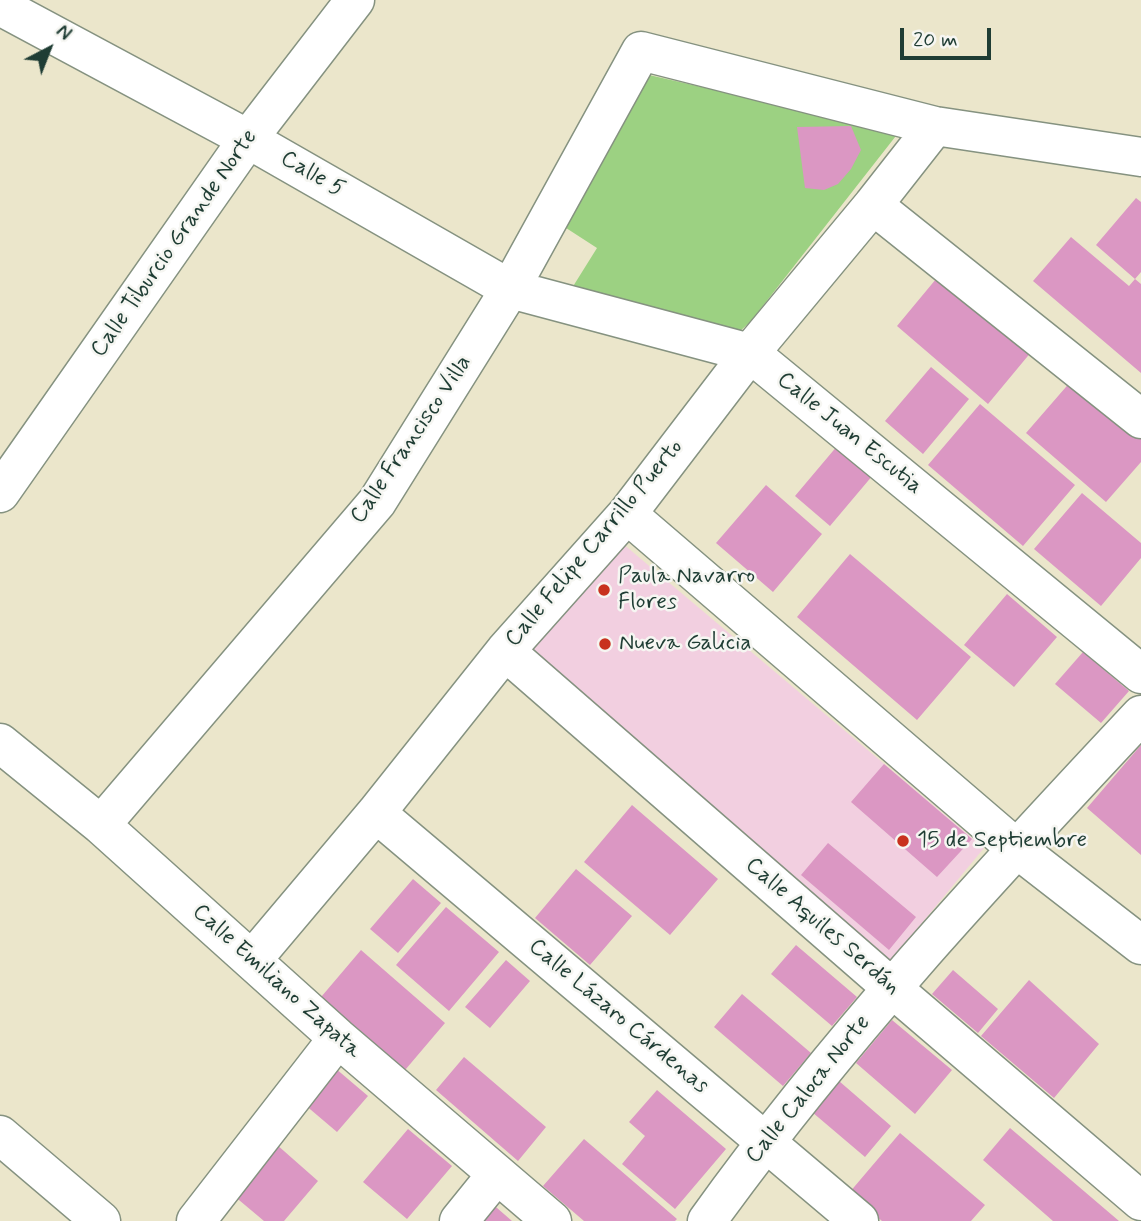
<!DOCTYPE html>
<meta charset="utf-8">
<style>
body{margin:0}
#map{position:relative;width:1141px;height:1221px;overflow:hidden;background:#ebe6cb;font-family:Mynerve,sans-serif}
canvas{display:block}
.north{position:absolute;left:14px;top:14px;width:70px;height:70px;-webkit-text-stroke:5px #f6f6f2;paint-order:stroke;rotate:42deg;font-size:19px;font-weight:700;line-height:28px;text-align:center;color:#1f3d34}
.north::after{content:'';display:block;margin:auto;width:24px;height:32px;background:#1f3d34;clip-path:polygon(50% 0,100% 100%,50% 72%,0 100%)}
.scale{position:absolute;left:900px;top:28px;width:91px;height:32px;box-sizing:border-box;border:4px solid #1f3d34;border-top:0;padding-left:9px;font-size:21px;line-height:24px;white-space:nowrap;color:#1f3d34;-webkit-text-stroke:5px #f6f6f2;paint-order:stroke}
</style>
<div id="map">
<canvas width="1141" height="1221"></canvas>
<div class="north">N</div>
<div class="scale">20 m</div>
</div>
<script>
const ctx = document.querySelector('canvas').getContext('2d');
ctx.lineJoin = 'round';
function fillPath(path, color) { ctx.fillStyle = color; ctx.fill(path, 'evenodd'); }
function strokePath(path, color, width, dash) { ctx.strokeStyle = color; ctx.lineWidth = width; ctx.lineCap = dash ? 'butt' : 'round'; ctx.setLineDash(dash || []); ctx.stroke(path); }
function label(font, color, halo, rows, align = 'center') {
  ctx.font = font + ' Mynerve,sans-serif'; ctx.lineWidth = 5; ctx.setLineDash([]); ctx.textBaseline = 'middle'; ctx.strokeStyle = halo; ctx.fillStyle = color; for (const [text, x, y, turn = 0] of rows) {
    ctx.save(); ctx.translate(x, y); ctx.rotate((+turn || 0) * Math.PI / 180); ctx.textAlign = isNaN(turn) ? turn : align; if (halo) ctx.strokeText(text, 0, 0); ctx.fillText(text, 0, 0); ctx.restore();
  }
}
fillPath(new Path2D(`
 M 622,543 L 984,848 L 888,964 L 528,651 Z`), '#f2cfe0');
fillPath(new Path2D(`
 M 649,75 L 899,132 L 751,321 L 738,333 L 572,288 L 597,248 L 563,226 Z`), '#9cd182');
fillPath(new Path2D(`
 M 851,126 L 861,150 L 851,169 L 838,184 L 824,190 L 805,188 L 797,127 Z
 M 1136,198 L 1141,202 L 1141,272 L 1135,279 L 1141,284 L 1141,373 L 1033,281 L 1071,237 L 1129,286 L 1135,279 L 1096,245 Z
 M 941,273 L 1032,351 L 988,404 L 897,326 Z
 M 931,367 L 969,399 L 923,454 L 885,421 Z
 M 1072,380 L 1141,439 L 1141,462 L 1106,502 L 1026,433 Z
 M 980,404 L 1075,485 L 1023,546 L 928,465 Z
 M 838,445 L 873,475 L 830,526 L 795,496 Z
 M 766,485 L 822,534 L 773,592 L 716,543 Z
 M 1082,493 L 1141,543 L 1141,558 L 1101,606 L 1034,549 Z
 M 850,554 L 971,657 L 917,720 L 797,617 Z
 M 1007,594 L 1057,637 L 1014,687 L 964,645 Z
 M 1083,652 L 1129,691 L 1101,723 L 1055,684 Z
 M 1141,745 L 1141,855 L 1087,808 Z
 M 884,764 L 972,839 L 937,877 L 851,802 Z
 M 632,805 L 718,879 L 670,935 L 584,862 Z
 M 828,843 L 916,917 L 889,950 L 801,875 Z
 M 576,869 L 632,916 L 590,965 L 535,918 Z
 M 413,879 L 441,903 L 398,953 L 370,929 Z
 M 446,907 L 499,952 L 449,1011 L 396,965 Z
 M 796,945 L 857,997 L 832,1026 L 771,974 Z
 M 361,950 L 445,1023 L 400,1076 L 316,1003 Z
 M 506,960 L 530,981 L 490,1028 L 465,1007 Z
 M 953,970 L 998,1009 L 978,1033 L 932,994 Z
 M 1029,980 L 1099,1044 L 1054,1098 L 981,1036 Z
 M 742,994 L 811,1053 L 783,1086 L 714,1027 Z
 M 892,1020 L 952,1070 L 915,1114 L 856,1063 Z
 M 464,1057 L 546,1127 L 518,1161 L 436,1090 Z
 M 335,1068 L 368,1096 L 337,1132 L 304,1104 Z
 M 839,1081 L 891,1126 L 865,1157 L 812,1112 Z
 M 657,1090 L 726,1149 L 675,1209 L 622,1164 L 645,1136 L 629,1122 Z
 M 1010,1128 L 1119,1221 L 1053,1221 L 983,1160 Z
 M 408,1129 L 452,1166 L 407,1219 L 363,1182 Z
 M 900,1133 L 985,1205 L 971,1221 L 882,1221 L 849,1193 Z
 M 584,1139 L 677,1219 L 675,1221 L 584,1221 L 543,1186 Z
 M 276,1144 L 318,1181 L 284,1221 L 264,1221 L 233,1195 Z
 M 489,1201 L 512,1221 L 472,1221 Z`), '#db97c3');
const minor = new Path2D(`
 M 0,6 L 248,139 L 510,289 L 750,353 L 1141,674
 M 873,205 L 1141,419
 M 0,493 L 248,139 L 355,0
 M 627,514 L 1016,848 L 1141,945
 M 505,651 L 892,988 L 1141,1201
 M 0,743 L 101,825 L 338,1038 L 552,1221
 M 376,813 L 859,1221
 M 101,825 L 377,502 L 510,289 L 641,51 L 935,126 L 1141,157
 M 252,960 L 376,813 L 505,651 L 627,514 L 750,353 L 873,205 L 935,126
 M 0,1135 L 101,1221
 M 196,1221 L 338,1038
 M 459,1221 L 497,1174
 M 707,1221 C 837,1040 989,877 1141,715`);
strokePath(minor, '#859280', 41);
strokePath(minor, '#fff', 38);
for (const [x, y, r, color] of [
 [604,590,7,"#c8321e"],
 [605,644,7,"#c8321e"],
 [903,841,7,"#c8321e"]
]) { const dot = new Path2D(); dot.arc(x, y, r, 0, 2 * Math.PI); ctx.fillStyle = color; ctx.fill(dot); strokePath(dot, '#f6f6f2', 2.5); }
label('23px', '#1f3d34', '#f6f6f2', [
 ["Calle 5",312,175,30],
 ["Calle Tiburcio Grande Norte",175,244,-55],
 ["Calle Juan Escutia",849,434,39],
 ["Calle Francisco Villa",412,440,-56],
 ["Calle Felipe Carrillo Puerto",595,544,-50],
 ["Calle Aquiles Serdán",822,927,41],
 ["Calle Emiliano Zapata",276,982,42],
 ["Calle Lázaro Cárdenas",618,1017,40],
 ["Calle Caloca Norte",809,1090,-51]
]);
label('23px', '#1f3d34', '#f6f6f2', [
 ["Paula Navarro",618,577],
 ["Flores",618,603],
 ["Nueva Galicia",619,644],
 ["15 de Septiembre",917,841]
], 'left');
</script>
